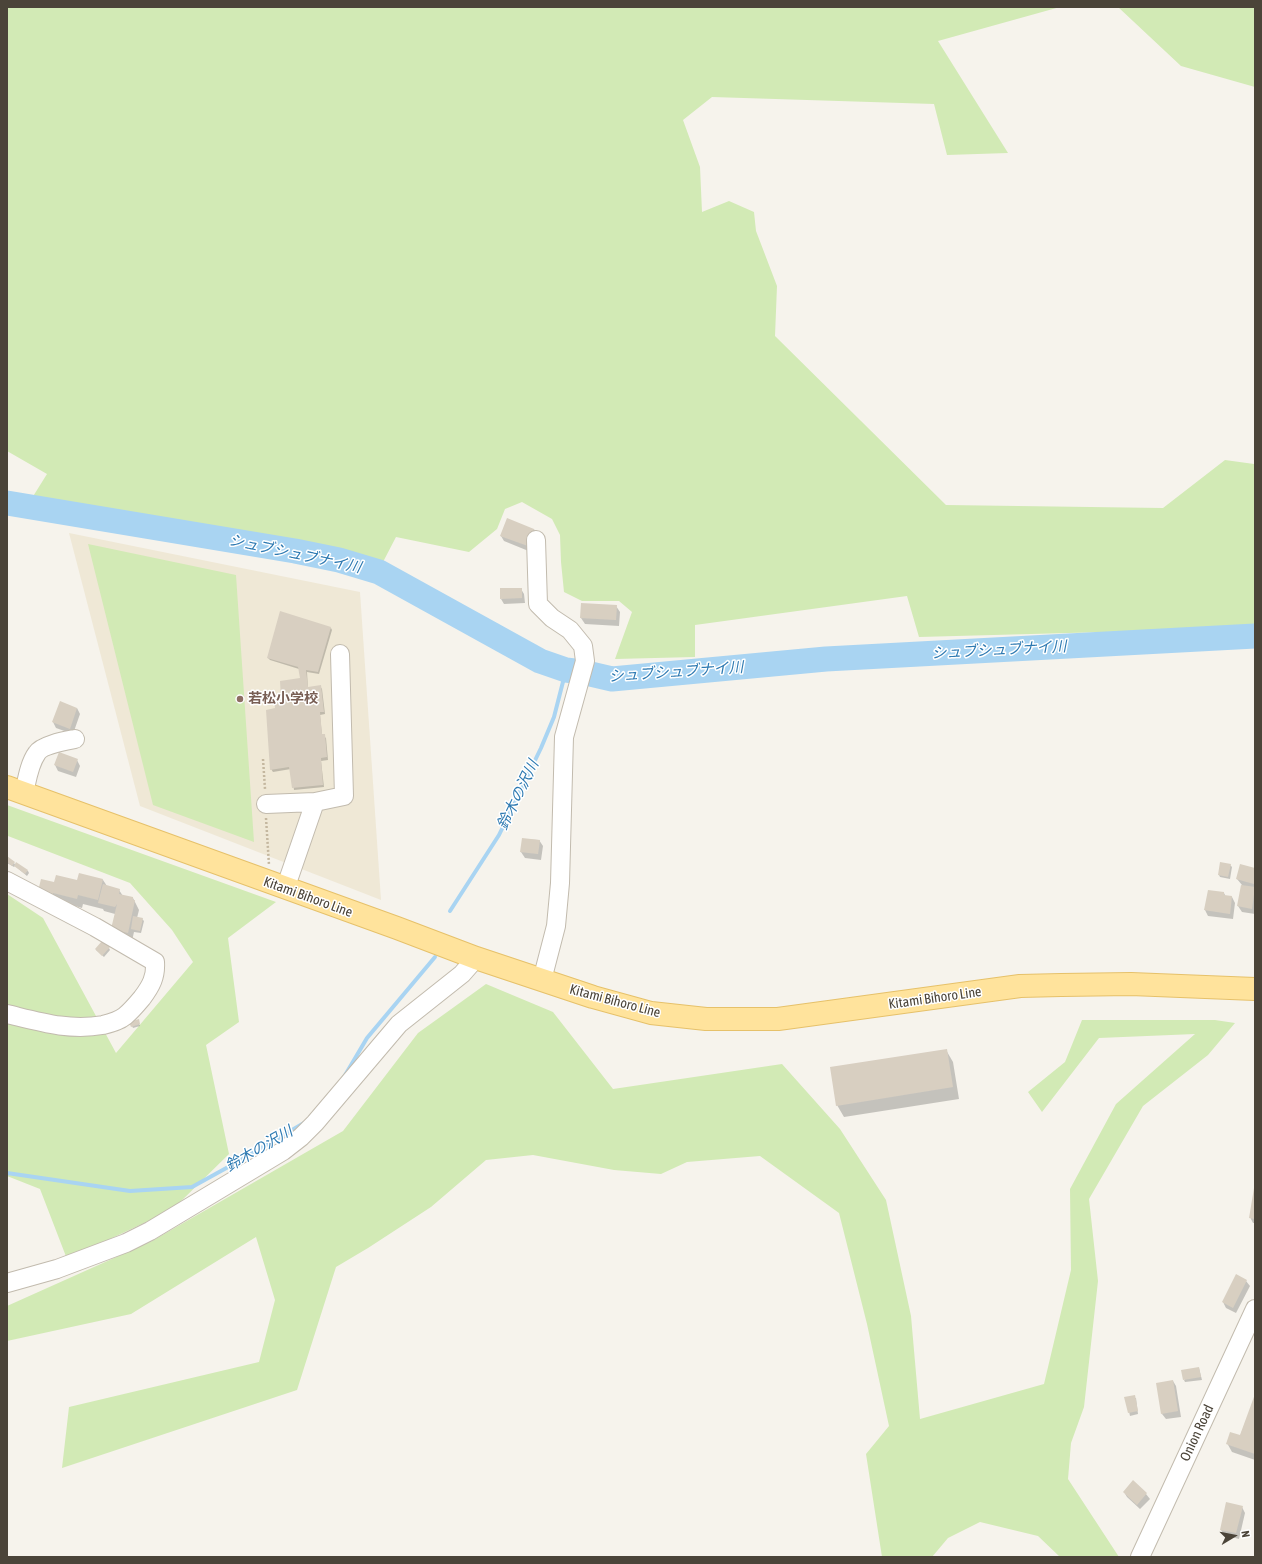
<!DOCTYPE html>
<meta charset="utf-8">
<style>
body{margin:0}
#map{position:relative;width:1262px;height:1564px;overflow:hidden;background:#f6f3ec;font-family:"Asap Condensed",sans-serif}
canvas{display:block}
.frame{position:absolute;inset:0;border:8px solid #4b4439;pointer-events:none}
.north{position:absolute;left:1214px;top:1516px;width:40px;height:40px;-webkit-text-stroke:3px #fff;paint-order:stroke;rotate:80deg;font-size:11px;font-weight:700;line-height:16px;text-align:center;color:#4b4439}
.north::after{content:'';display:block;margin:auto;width:14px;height:18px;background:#4b4439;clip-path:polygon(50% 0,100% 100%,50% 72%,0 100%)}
</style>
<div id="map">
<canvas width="1262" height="1564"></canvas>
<div class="frame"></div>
<div class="north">N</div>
</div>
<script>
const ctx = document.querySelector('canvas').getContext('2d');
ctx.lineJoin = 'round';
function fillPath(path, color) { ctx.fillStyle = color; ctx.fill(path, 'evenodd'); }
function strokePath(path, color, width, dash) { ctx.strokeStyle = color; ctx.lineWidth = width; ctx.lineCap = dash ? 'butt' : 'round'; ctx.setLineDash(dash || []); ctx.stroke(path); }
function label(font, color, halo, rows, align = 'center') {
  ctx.font = font + ' "Asap Condensed","Noto Sans JP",sans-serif'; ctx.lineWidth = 3; ctx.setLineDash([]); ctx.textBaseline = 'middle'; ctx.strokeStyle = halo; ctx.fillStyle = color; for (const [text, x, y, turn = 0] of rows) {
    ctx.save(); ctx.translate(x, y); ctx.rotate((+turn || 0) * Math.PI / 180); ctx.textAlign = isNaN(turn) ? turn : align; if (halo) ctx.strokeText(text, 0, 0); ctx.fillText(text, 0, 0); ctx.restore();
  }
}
fillPath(new Path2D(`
 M 69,533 L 360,592 L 381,900 L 140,806 Z`), '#efe8d6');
fillPath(new Path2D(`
 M 7,7 L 1060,7 L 938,41 L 1008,153 L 947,155 L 934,104 L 712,97 L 683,120 L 700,167 L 702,212 L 729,201 L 754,212 L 756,231 L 777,286 L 775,336 L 946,505 L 1163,508 L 1225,460 L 1254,464 L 1255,465 L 1255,628 L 919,637 L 907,596 L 695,625 L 695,657 L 615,659 L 632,612 L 619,601 L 582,601 L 564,592 L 561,562 L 560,535 L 552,519 L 522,502 L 505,509 L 497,529 L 469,552 L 396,537 L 383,562 L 345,570 L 22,514 L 47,474 L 7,451 Z
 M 1118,7 L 1255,7 L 1255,87 L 1181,66 Z
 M 88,544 L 236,575 L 254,842 L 153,805 Z
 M 7,805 L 276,902 L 228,938 L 239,1022 L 206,1045 L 229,1154 L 172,1210 L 67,1259 L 40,1189 L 7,1176 L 7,894 L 43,918 L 116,1053 L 193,962 L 172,930 L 130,883 L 8,836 Z
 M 486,984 L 553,1012 L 613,1089 L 782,1064 L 840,1129 L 886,1200 L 911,1316 L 920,1419 L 1044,1384 L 1071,1270 L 1070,1189 L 1116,1104 L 1195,1034 L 1099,1038 L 1042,1112 L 1028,1092 L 1065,1062 L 1082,1020 L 1215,1020 L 1235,1023 L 1208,1055 L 1143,1106 L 1089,1199 L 1098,1281 L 1084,1407 L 1071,1443 L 1068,1479 L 1119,1557 L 1060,1557 L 1038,1536 L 980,1522 L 948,1538 L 932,1557 L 882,1557 L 866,1454 L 889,1426 L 867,1324 L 839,1213 L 760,1156 L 687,1162 L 661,1174 L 614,1170 L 533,1155 L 486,1160 L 431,1207 L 368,1248 L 336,1267 L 297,1390 L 62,1468 L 69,1407 L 259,1362 L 275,1300 L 256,1237 L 131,1314 L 7,1341 L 7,1306 L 152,1241 L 343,1131 L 418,1033 Z`), '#d2eab5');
fillPath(new Path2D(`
 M 534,529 L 537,535 L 531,552 L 504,541 L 501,536 Z
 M 521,589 L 524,594 L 525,603 L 504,604 L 501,599 Z
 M 582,604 L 616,606 L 620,612 L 619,626 L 585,624 L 581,618 Z
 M 331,628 L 332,630 L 319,674 L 307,672 L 308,688 L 320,686 L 322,689 L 325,714 L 320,715 L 322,735 L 326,738 L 328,760 L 321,761 L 324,787 L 294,790 L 291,769 L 273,772 L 271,769 L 276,709 L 301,679 L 299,669 L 270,660 L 268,658 Z
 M 77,708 L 80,714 L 73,734 L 56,728 L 53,722 Z
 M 77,760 L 80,766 L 76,777 L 58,771 L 55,765 Z
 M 523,839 L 539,840 L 543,846 L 541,860 L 525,858 L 521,852 Z
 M 7,857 L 16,865 L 28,871 L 29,873 L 27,876 L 15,866 L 14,867 L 7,863 Z
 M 1230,865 L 1232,867 L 1230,879 L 1220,877 L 1219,875 Z
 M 1241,865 L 1255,869 L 1255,914 L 1242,912 L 1238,906 L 1242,885 L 1237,879 Z
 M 79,874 L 103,880 L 107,886 L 119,890 L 123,896 L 133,898 L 139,910 L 137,918 L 142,919 L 144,921 L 141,933 L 134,932 L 132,941 L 117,937 L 115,914 L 104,911 L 103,909 L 83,904 L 82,908 L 58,901 L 44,900 L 55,883 L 78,881 Z
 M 1224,893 L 1226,897 L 1232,897 L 1235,903 L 1233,919 L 1208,916 L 1205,910 Z
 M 109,948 L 110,950 L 104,957 L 96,950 Z
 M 139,1023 L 140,1026 L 133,1028 L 132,1026 Z
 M 946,1050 L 953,1062 L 959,1099 L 844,1117 L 837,1105 Z
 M 1255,1190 L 1255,1223 L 1253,1223 L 1250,1217 Z
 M 1246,1281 L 1250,1286 L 1236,1313 L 1226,1308 L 1223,1302 Z
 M 1199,1368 L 1202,1380 L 1185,1382 L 1184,1380 Z
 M 1173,1381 L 1176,1386 L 1181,1417 L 1166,1419 L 1162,1414 Z
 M 1255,1397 L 1255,1460 L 1232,1452 L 1227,1443 L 1240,1436 Z
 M 1126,1398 L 1136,1398 L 1138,1414 L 1130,1416 Z
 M 1133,1482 L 1146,1494 L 1150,1499 L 1140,1509 L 1127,1497 L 1124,1492 Z
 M 1242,1507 L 1245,1513 L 1239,1539 L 1224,1535 L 1221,1530 Z`), '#0003');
strokePath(new Path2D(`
 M 450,911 L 499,835 L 541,748 L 554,717 L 566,670
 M 344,1077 L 367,1038 L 435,957
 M 7,1173 L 130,1191 L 192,1187 L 239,1161 L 304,1123`), '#a9d4f2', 4);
strokePath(new Path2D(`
 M 7,503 L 295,551 L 339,560 L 379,572 L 540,661 L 566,670 L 582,672 L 612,679 L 826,659 L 1255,636`), '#a9d4f2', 25);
fillPath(new Path2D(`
 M 507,518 L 534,529 L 528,546 L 500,536 Z
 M 500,588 L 522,588 L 522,598 L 500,599 Z
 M 581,603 L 617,605 L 616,620 L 580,618 Z
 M 280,611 L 331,627 L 318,672 L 306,670 L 308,687 L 321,685 L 324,712 L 320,712 L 322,734 L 325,734 L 327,757 L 321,758 L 323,785 L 292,788 L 289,767 L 270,770 L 266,710 L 275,708 L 274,700 L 281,699 L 280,681 L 300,678 L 298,667 L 267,658 Z
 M 60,701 L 77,708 L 70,729 L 52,722 Z
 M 59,752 L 78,759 L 73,772 L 54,765 Z
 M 522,838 L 540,840 L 538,854 L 520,852 Z
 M 7,856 L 15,862 L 12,866 L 7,862 Z
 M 16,862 L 28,870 L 25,874 L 14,866 Z
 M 1220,862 L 1231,864 L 1228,877 L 1218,875 Z
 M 1240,864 L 1255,868 L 1254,884 L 1236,879 Z
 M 79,873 L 103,879 L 98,900 L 78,895 L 77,899 L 53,893 L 53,895 L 38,891 L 41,879 L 54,882 L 56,875 L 77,880 Z
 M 103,884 L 120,889 L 119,894 L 133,897 L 133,900 L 135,900 L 128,933 L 111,929 L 117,904 L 115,907 L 98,903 Z
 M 1241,885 L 1255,887 L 1252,909 L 1237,906 Z
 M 1208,890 L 1224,892 L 1224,895 L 1232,896 L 1230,914 L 1204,910 Z
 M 133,916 L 143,918 L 140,931 L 131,929 Z
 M 102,941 L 110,947 L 102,956 L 95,949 Z
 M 139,1019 L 140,1024 L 131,1027 L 129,1022 Z
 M 947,1049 L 953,1087 L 836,1106 L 830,1067 Z
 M 1254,1188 L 1255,1189 L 1255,1219 L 1249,1218 Z
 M 1236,1274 L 1247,1280 L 1233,1308 L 1222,1302 Z
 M 1199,1367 L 1201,1377 L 1183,1380 L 1181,1370 Z
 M 1173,1380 L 1178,1411 L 1161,1414 L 1156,1383 Z
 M 1255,1394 L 1255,1454 L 1226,1444 L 1230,1432 L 1240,1435 Z
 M 1135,1395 L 1138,1411 L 1128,1413 L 1124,1397 Z
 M 1133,1480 L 1147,1493 L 1137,1505 L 1123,1492 Z
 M 1226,1502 L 1243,1506 L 1236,1533 L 1220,1530 Z`), '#d8cfc1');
const minor = new Path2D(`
 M 536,540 L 538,604 L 552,618 L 570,630 L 583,646 L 585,661 L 564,737 L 560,883 L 556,926 L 542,980
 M 24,793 C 27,780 29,764 37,753 C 42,745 65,741 75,739
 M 266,804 L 315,802
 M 7,881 L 95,927 L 155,962 C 156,977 151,986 142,998 C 137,1004 131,1011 125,1016 C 119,1021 111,1023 103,1025 C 69,1031 40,1022 7,1014
 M 285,889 L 315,802 L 344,796 L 340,654
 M 7,1283 L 57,1269 L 126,1243 L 150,1231 L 283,1151 L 301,1137 L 315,1123 L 399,1024 L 462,974 L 476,958
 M 1140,1557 L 1255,1309`);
const major = new Path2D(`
 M 7,787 L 397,928 L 476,958 L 593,997 L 651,1013 L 706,1019 L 778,1019 L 1020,986 L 1061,985 L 1131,984 L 1255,989`);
strokePath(minor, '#c2bbae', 20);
strokePath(major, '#e6c16a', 24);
strokePath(new Path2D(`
 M 263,759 L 265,789
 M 266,818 L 269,865`), '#c4b79f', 2.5, [2, 2]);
strokePath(minor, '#fff', 18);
strokePath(major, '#ffe39c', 22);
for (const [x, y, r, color] of [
 [240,699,4,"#8d6e63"]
]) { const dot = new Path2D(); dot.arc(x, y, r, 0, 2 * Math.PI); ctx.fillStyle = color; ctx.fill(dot); strokePath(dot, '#fff', 1.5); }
label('bold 14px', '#785e54', '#fff', [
 ["若松小学校",248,699]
], 'left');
label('14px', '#4b4439', '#fff', [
 ["Kitami Bihoro Line",308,897,20],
 ["Kitami Bihoro Line",935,998,-8],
 ["Kitami Bihoro Line",615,1001,15],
 ["Onion Road",1197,1433,-65]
]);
label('italic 15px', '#2e7ab2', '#fff', [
 ["シュブシュブナイ川",295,554,12],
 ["シュブシュブナイ川",999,650,-3],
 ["シュブシュブナイ川",676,672,-4],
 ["鈴木の沢川",518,795,-64],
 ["鈴木の沢川",259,1149,-30]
]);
</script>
